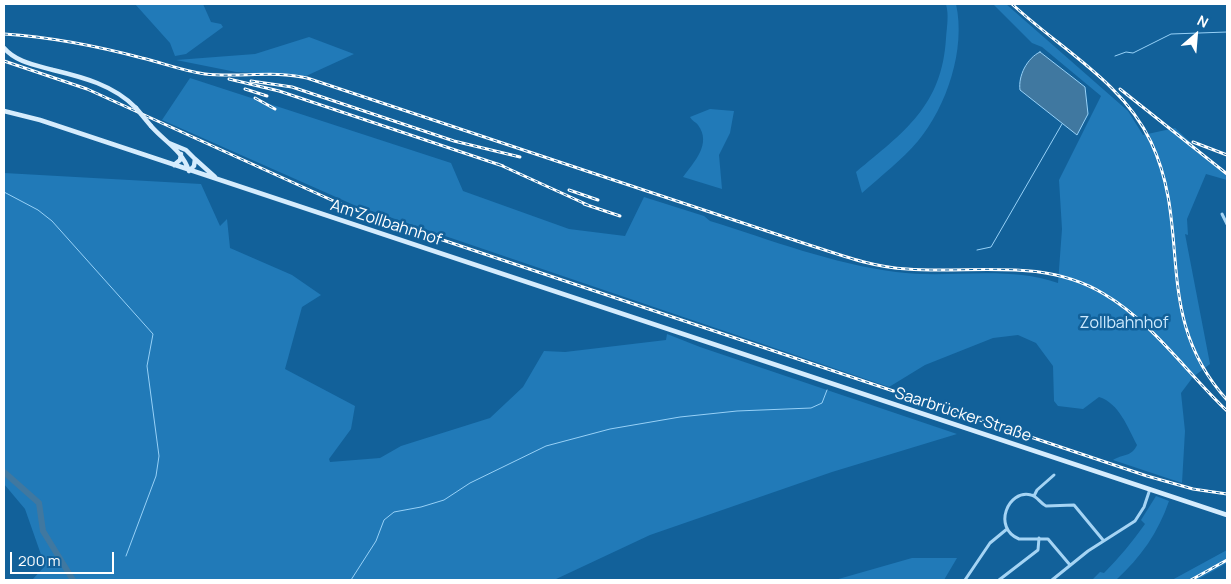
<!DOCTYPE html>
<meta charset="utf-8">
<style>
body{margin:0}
#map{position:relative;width:1231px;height:584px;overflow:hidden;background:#12619a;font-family:Manrope,sans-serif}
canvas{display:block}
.frame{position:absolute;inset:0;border:5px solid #fff;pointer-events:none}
.north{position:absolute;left:1171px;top:10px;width:50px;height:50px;-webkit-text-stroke:4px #12619a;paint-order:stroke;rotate:27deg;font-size:14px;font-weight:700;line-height:20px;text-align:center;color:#fff}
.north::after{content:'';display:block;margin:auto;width:18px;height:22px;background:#fff;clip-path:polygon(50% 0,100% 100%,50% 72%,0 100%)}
.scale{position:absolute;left:10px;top:552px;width:104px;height:22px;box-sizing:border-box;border:2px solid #fff;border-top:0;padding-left:6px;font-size:15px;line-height:18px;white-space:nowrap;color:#fff;-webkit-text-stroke:4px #12619a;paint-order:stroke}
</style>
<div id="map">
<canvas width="1231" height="584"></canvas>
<div class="frame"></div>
<div class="north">N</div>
<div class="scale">200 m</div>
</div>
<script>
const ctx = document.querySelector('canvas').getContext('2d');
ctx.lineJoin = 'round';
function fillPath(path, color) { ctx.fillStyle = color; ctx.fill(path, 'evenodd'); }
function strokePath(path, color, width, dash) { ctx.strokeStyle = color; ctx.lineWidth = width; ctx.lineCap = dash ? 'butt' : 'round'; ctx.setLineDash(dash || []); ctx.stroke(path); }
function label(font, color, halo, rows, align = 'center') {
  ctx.font = font + ' Manrope,sans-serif'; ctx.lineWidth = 5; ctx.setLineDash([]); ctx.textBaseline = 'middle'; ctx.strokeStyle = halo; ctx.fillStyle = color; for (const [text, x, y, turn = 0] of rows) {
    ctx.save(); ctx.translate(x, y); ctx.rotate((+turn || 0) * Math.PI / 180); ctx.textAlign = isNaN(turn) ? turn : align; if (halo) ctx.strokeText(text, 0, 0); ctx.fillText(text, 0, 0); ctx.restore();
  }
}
fillPath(new Path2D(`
 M 135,4 L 203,4 L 211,22 L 221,24 L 223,27 L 186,54 L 175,56 L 170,43 Z
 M 946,4 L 956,4 C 966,49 947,106 918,141 C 902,160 881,176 862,193 L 856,172 C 904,132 942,106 946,38 C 947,26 949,15 946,4 Z
 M 993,4 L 1006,4 L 1128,111 L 1143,135 L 1175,128 L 1202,153 L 1227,172 L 1227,180 L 1206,174 L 1187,219 L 1188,235 L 1185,234 L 1210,364 L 1193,377 L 1181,393 L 1185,431 L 1182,483 L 1113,460 C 1122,454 1132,457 1137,445 C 1128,428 1119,403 1099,397 L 1083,409 L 1058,406 L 1054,401 L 1053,366 L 1036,343 L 1018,335 L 993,338 L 925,365 L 889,387 L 354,205 L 162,120 L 190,78 L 451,163 L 463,191 L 569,229 L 625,236 L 644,197 L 704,216 L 710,221 C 771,240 833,264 896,272 C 950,279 1005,265 1058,283 L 1062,229 L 1059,180 L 1101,96 L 1042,47 L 1032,43 Z
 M 309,37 L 354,54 L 306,76 L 236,72 L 176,60 L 255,54 Z
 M 710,109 L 734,111 L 730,133 L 719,155 L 722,189 L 683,177 C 694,162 712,144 698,125 C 696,122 692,121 690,117 Z
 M 4,173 L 201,184 L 220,226 L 227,219 L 230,248 L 292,275 L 321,295 L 302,307 L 285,369 L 355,406 L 351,429 L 329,459 L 330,462 L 380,458 L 401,446 L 490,418 L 523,387 L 544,351 L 565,352 L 666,340 L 667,334 L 700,347 L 957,434 L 832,472 L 650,535 L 554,580 L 32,580 L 45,566 L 25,509 L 4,484 Z
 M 1156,496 L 1169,501 C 1158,533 1141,557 1116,580 L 1092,580 L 1100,572 L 1104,573 C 1119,558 1132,542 1145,524 L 1141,520 Z
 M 1227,550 L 1227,563 L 1197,580 L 1172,580 Z
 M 912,558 L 957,558 L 944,580 L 835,580 Z`), '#217ab8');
const water = new Path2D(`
 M 1040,52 L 1085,87 L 1088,114 L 1077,135 L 1020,90 C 1018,76 1027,58 1040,52 Z`);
fillPath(water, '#4078a0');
strokePath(water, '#97d1f7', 1);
strokePath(new Path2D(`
 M 1115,56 L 1126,52 L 1133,53 L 1171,34 L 1227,32
 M 4,192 L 38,210 L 52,221 L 153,334 L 147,366 L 159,456 L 156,476 L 126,556
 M 977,250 L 991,247 L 1062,124
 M 351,580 L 376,541 L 384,520 L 394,512 L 421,507 L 444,500 L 470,483 L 546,446 L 610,429 L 680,417 L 737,411 L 811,408 L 822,403 L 827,390`), '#97d1f7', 1);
strokePath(new Path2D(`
 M 4,472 L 39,503 L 43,531 L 73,580`), '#4078a0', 6);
strokePath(new Path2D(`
 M 1222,214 L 1227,224
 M 1034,496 L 1037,490 L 1054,475
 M 1070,565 L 1048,539 L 1019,539 C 992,528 1008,489 1031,495 C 1037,496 1040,503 1046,506 L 1074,505 L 1103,540
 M 965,580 L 990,543 L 1007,529
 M 999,580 L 1038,550 L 1039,538
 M 1052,580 L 1088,551 L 1135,521 L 1144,507 L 1150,489`), '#a5d4f4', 3);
strokePath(new Path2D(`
 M 4,48 C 16,62 35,65 53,70 C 82,77 114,85 136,108
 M 4,111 L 40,120 L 1227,515
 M 151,126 C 165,142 182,150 189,171
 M 169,143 L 186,150 L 195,159 L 194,166 L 189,171
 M 195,159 L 215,177
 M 174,165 L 180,160 L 181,154`), '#d5ecfd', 4.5);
const rail = new Path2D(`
 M 1012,4 C 1059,48 1123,82 1151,142 C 1193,231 1151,316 1227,400
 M 4,34 C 50,37 97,46 142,58 C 163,63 183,71 205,74 C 239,78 273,70 307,78 L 800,242 C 835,253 870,267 907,269 C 974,274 1042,257 1104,294 C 1152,322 1187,373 1227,411
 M 4,61 L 87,89 L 338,203 L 386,221 L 1147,476 L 1193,489 L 1227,494
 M 229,79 L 279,91 L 503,166
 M 251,81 L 292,87 L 454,141 L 520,157
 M 245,89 L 267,96
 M 1120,89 L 1227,174
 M 255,98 L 275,109
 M 1193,142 L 1227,155
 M 498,164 L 590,206
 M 569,190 L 598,200
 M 584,204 L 620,216
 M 1191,580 L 1227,560`);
strokePath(rail, '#fff', 3);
strokePath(rail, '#12619a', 1, [4]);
strokePath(new Path2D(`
 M 136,108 L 151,126`), '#d5ecfd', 4.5);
label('16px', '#fff', '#12619a', [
 ["Am Zollbahnhof",386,223,18],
 ["Saarbrücker Straße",963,415,18]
]);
label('16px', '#ceeafe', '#12619a', [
 ["Zollbahnhof",1124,324]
]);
</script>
